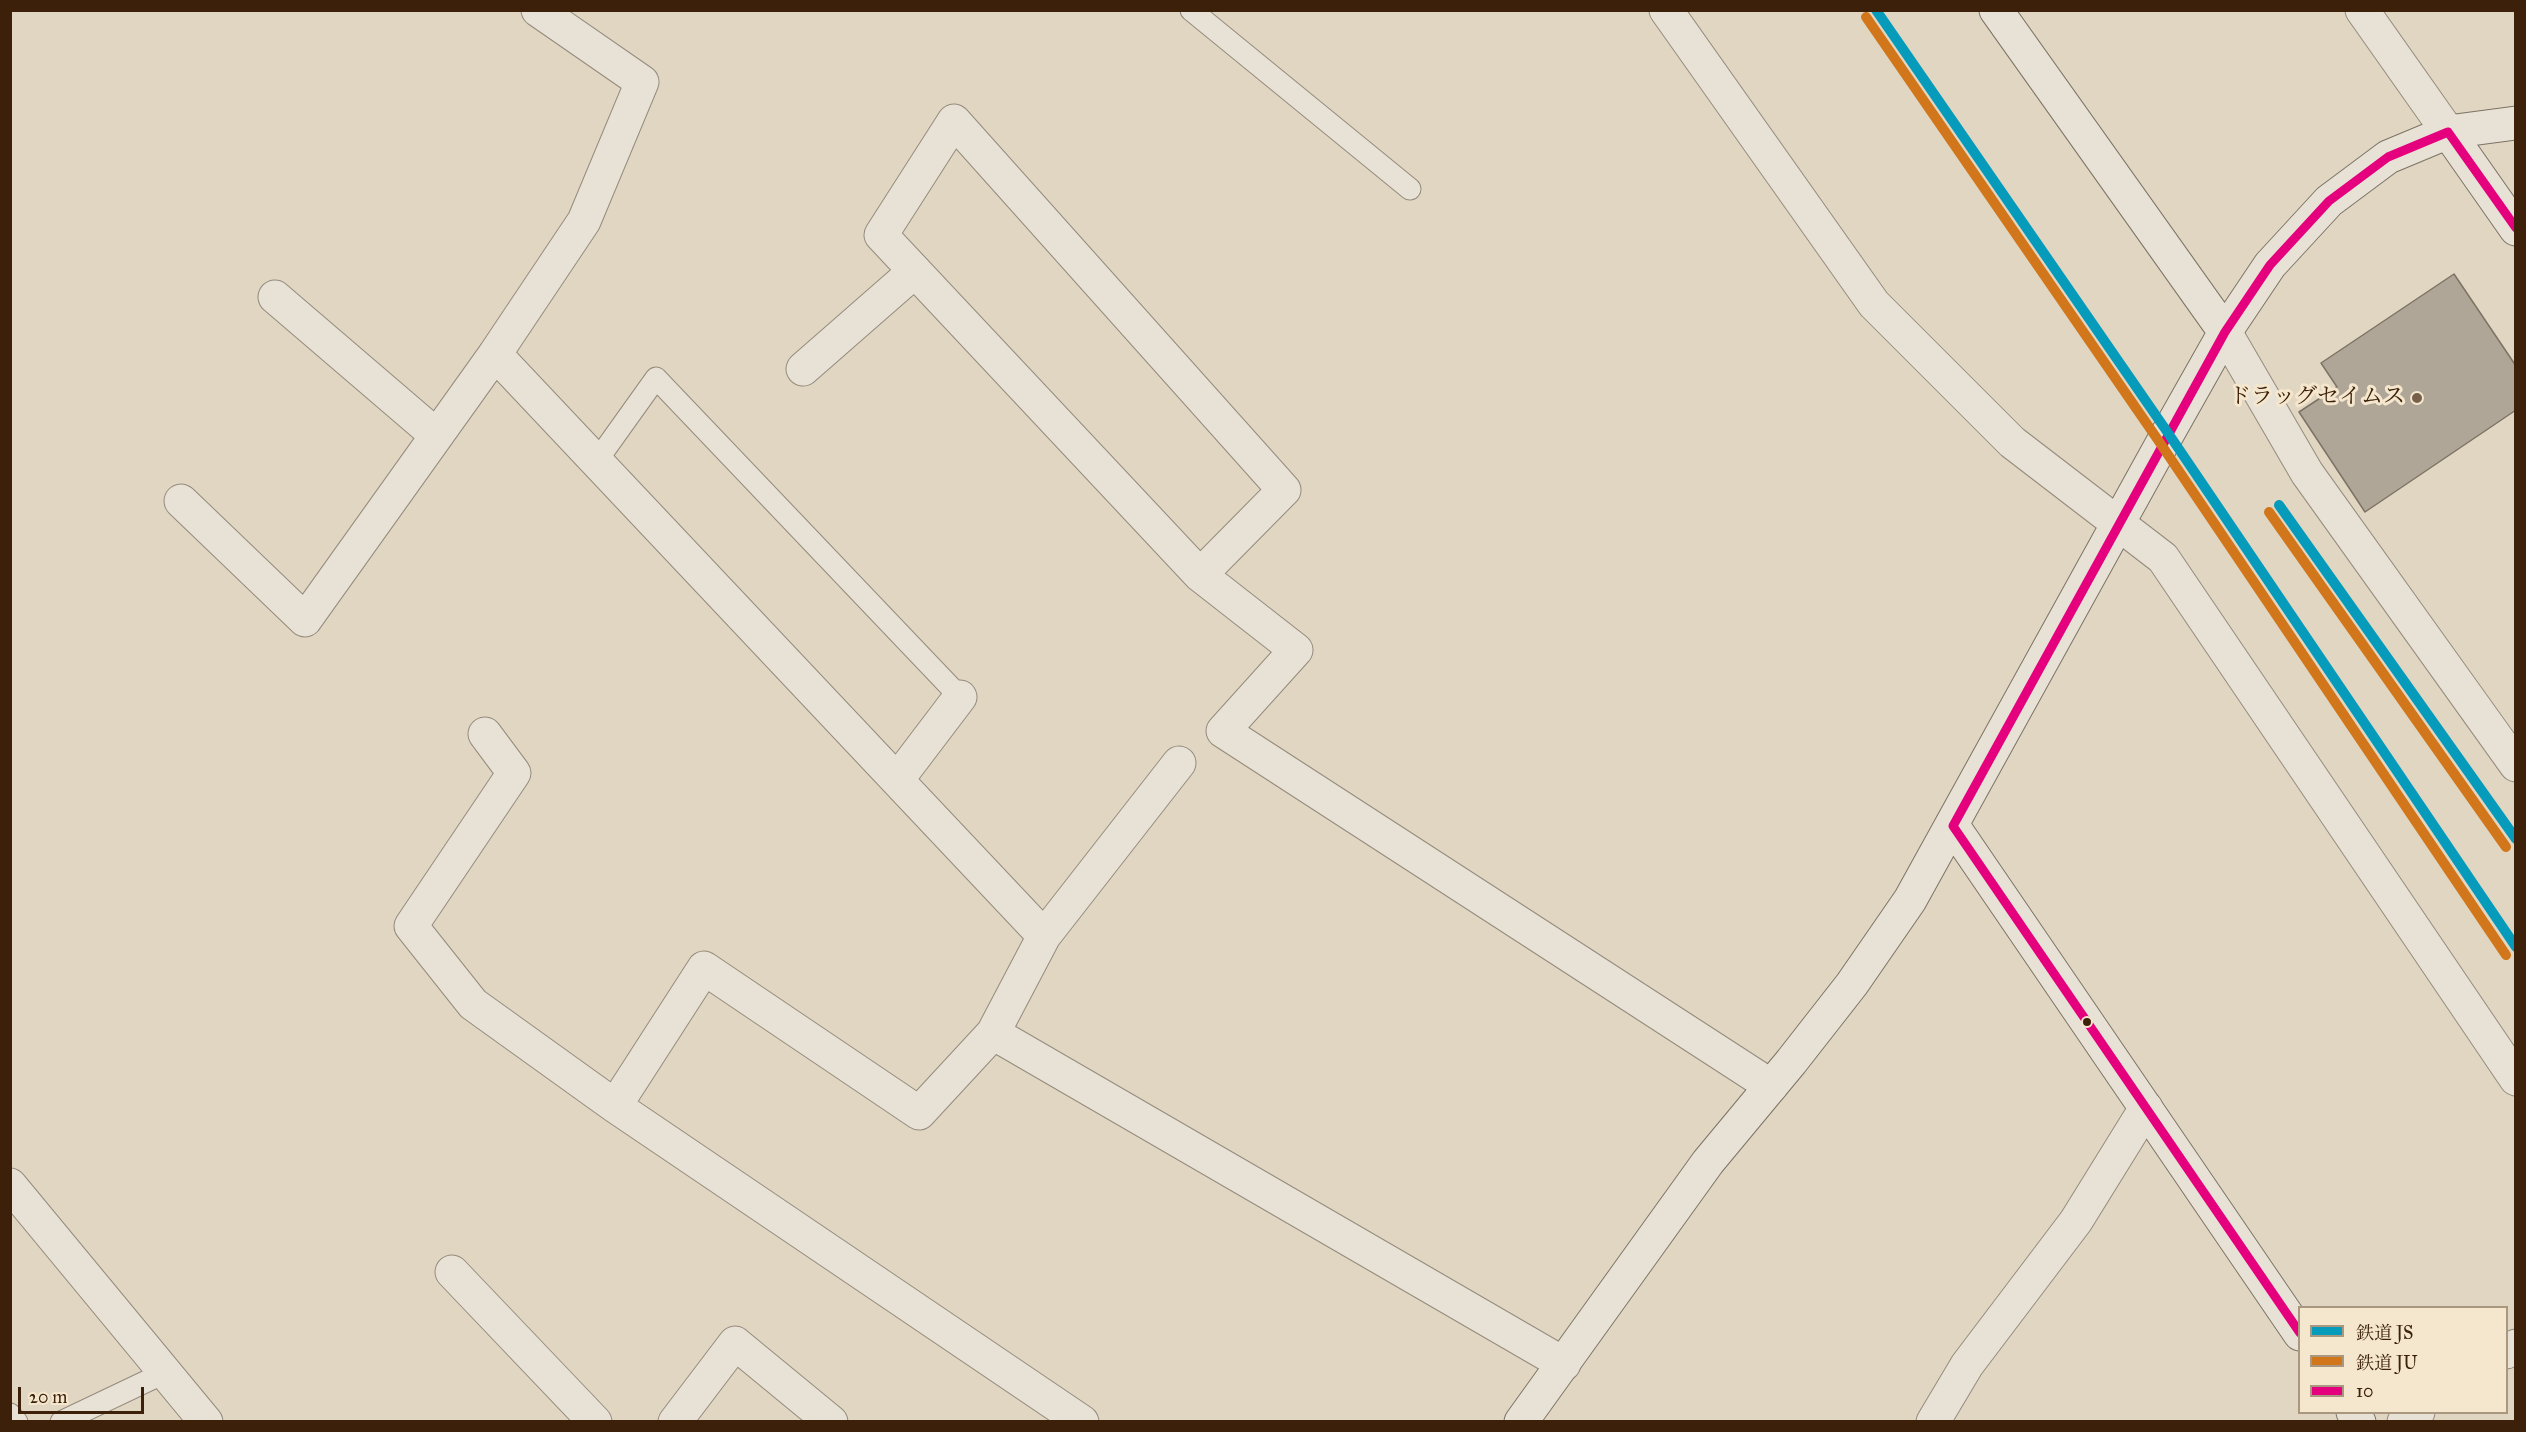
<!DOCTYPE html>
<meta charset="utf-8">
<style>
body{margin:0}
#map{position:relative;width:2526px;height:1432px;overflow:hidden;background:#e1d6c1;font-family:"IM FELL Great Primer","Noto Serif JP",serif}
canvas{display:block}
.frame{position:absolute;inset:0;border:12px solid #3c2009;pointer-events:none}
.legend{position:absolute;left:2298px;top:1306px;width:210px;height:108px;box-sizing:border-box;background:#f4e7ce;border:2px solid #aa977f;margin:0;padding:8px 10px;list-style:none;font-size:18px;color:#3c2009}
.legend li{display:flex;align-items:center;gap:12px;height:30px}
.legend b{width:30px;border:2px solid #aa977f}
.scale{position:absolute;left:18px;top:1387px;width:126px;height:27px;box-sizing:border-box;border:3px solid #3c2009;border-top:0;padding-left:8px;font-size:18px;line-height:21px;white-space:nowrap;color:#3c2009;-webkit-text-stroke:4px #f4e7ce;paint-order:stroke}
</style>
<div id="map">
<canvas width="2526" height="1432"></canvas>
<div class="frame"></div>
<ul class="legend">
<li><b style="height:8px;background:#069bba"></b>鉄道 JS</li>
<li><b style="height:8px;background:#d1761a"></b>鉄道 JU</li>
<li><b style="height:8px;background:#e5007d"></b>10</li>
</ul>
<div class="scale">20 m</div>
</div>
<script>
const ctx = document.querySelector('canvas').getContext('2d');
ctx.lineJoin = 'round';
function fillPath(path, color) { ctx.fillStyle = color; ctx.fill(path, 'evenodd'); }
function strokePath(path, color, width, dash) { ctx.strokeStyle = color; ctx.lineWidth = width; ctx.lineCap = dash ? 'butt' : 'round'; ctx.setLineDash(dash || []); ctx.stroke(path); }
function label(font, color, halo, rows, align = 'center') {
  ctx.font = font + ' "IM FELL Great Primer","Noto Serif JP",serif'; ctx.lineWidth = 6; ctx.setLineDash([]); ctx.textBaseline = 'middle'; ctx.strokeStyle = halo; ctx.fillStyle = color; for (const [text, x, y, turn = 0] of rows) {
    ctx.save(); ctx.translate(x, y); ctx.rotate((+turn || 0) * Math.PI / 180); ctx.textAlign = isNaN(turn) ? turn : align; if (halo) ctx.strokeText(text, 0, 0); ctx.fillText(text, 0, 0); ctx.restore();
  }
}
const building = new Path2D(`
 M 2454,274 L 2516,366 L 2516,410 L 2365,512 L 2299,412 L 2337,387 L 2321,363 Z`);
fillPath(building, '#b0a697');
strokePath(building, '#7d7365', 1.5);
const lane = new Path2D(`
 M 1191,10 L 1410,189
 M 596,462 L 656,378 L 960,697
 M 10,1414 L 17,1422
 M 61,1422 L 166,1372`);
const street = new Path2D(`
 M 1666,10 L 1874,304 L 2012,442 L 2163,558 L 2516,1079
 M 2362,10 L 2448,132
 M 275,297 L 436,435
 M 2225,332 L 2307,473 L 2516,765
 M 495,354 L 1044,936
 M 803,369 L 915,271
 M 181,501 L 305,620 L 495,354 L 584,221 L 642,82 L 538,10
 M 1200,575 L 1284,490 L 954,121 L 881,235 L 1200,575 L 1296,650 L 1223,731 L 1771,1086
 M 485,734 L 514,773 L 411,926 L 473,1004 L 615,1106 L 1082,1422
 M 897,780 L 960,697
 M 993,1033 L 1044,936 L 1179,763
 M 615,1106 L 704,968 L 919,1113 L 993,1033 L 1564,1364
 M 10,1185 L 206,1422
 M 452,1272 L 595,1422
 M 2506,1352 L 2516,1346
 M 675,1422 L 735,1343 L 831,1422
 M 1933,1422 L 1967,1365 L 2076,1221 L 2146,1108
 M 2404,1422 L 2418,1412`);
const secondary = new Path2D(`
 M 1996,10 L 2225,332
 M 2448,132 L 2516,229
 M 1953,826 L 2300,1334
 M 2353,1412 L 2359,1422
 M 1521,1422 L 1708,1162 L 1791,1062 L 1852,984 L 1910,900 L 2168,433 L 2225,332 L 2270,265 L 2329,201 L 2388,157 L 2448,132 L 2516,123`);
strokePath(lane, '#958b7d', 23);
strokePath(street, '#958b7d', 35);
strokePath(secondary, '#7d7365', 35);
strokePath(lane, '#e7e1d6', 21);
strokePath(street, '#e7e1d6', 33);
strokePath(secondary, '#e7e1d6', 33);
strokePath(new Path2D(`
 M 2448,132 L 2516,228
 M 1953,826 L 2225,332 L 2270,265 L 2329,201 L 2388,157 L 2448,132
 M 1953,826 L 2300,1333`), '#e5007d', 9);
strokePath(new Path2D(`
 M 1876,10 L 2168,433 L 2516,947
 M 2279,505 L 2516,839`), '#069bba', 10);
strokePath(new Path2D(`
 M 1866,17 L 2158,440 L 2506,955
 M 2269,512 L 2506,847`), '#d1761a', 10);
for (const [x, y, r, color] of [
 [2417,398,6,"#766049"],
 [2087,1022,5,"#3c2009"]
]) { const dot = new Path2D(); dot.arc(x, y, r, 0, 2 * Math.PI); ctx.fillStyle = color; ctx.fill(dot); strokePath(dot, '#f4e7ce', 2); }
label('22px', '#3c2009', '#f4e7ce', [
 ["ドラッグセイムス",2405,398]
], 'right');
</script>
